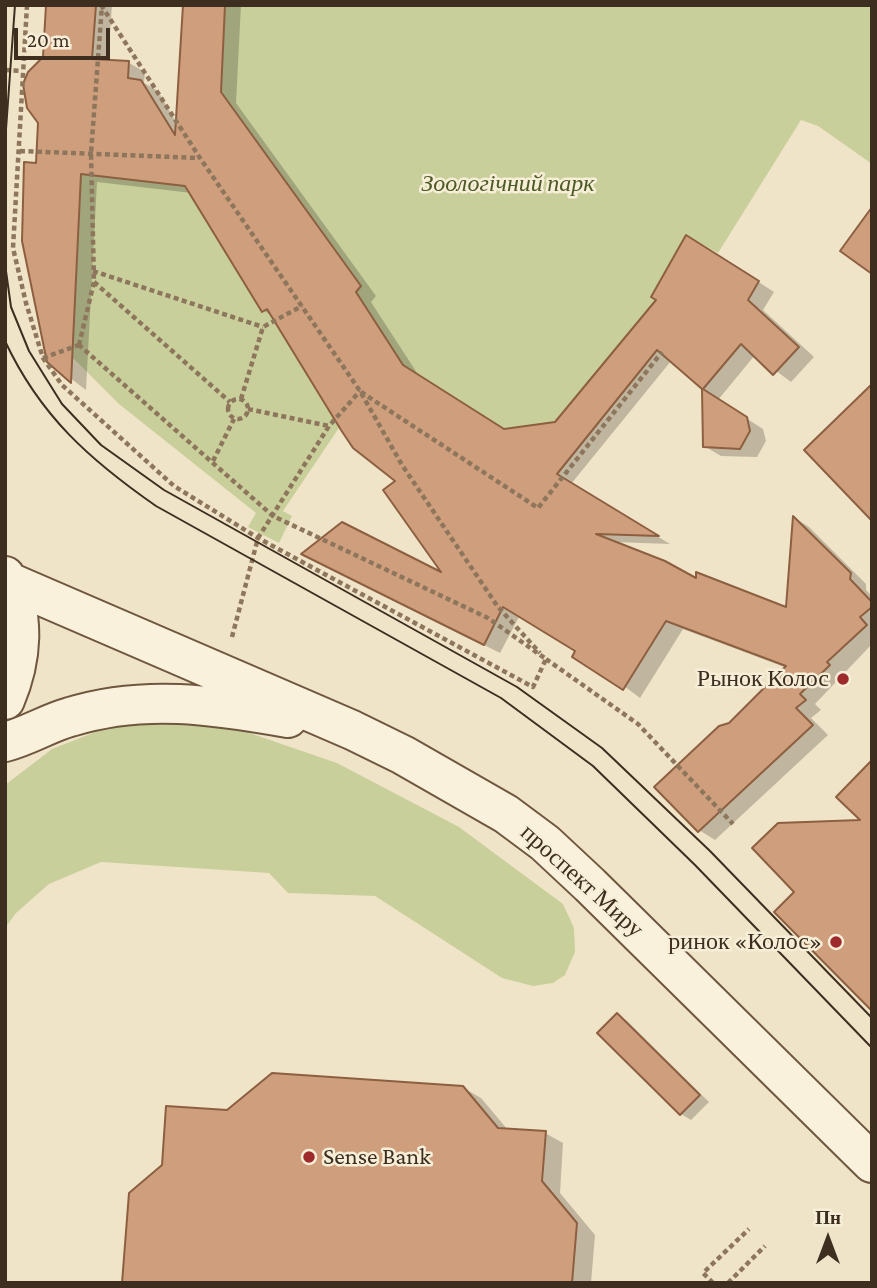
<!DOCTYPE html>
<meta charset="utf-8">
<style>
body{margin:0}
#map{position:relative;width:877px;height:1288px;overflow:hidden;background:#f0e4c8;font-family:"Crimson Pro",serif}
canvas{display:block}
.frame{position:absolute;inset:0;border:7px solid #3d2e20;pointer-events:none}
.north{position:absolute;left:793px;top:1204px;width:70px;height:70px;-webkit-text-stroke:5px #f7eed8;paint-order:stroke;rotate:0deg;font-size:19px;font-weight:700;line-height:28px;text-align:center;color:#3d2e20}
.north::after{content:'';display:block;margin:auto;width:24px;height:32px;background:#3d2e20;clip-path:polygon(50% 0,100% 100%,50% 72%,0 100%)}
.scale{position:absolute;left:14px;top:28px;width:96px;height:32px;box-sizing:border-box;border:4px solid #3d2e20;border-top:0;padding-left:9px;font-size:21px;line-height:24px;white-space:nowrap;color:#3d2e20;-webkit-text-stroke:5px #f7eed8;paint-order:stroke}
</style>
<div id="map">
<canvas width="877" height="1288"></canvas>
<div class="frame"></div>
<div class="north">Пн</div>
<div class="scale">20 m</div>
</div>
<script>
const ctx = document.querySelector('canvas').getContext('2d');
ctx.lineJoin = 'round';
function fillPath(path, color) { ctx.fillStyle = color; ctx.fill(path, 'evenodd'); }
function strokePath(path, color, width, dash) { ctx.strokeStyle = color; ctx.lineWidth = width; ctx.lineCap = dash ? 'butt' : 'round'; ctx.setLineDash(dash || []); ctx.stroke(path); }
function label(font, color, halo, rows, align = 'center') {
  ctx.font = font + ' "Crimson Pro",serif'; ctx.lineWidth = 5; ctx.setLineDash([]); ctx.textBaseline = 'middle'; ctx.strokeStyle = halo; ctx.fillStyle = color; for (const [text, x, y, turn = 0] of rows) {
    ctx.save(); ctx.translate(x, y); ctx.rotate((+turn || 0) * Math.PI / 180); ctx.textAlign = isNaN(turn) ? turn : align; if (halo) ctx.strokeText(text, 0, 0); ctx.fillText(text, 0, 0); ctx.restore();
  }
}
fillPath(new Path2D(`
 M 225,5 L 872,5 L 872,164 L 818,126 L 801,120 L 718,253 L 686,235 L 651,296 L 656,300 L 555,422 L 504,429 L 403,365 L 221,92 Z
 M 82,164 L 185,186 L 262,312 L 278,301 L 279,329 L 331,414 L 351,410 L 283,511 L 292,516 L 279,543 L 248,527 L 256,513 L 119,404 L 71,356 L 56,370 L 43,344 L 73,331 Z
 M 173,718 L 229,726 L 337,763 L 459,827 L 563,904 L 574,928 L 575,952 L 565,975 L 553,983 L 533,986 L 502,978 L 375,896 L 288,893 L 269,873 L 101,862 L 49,884 L 16,913 L 5,928 L 5,785 L 52,749 L 116,724 Z`), '#c9cf9b');
fillPath(new Path2D(`
 M 48,5 L 112,5 L 108,62 L 129,63 L 145,72 L 144,83 L 158,91 L 177,124 L 185,5 L 241,5 L 236,103 L 376,296 L 371,302 L 419,376 L 505,431 L 555,424 L 703,246 L 774,292 L 763,310 L 814,357 L 791,382 L 755,355 L 718,400 L 763,429 L 766,441 L 757,457 L 721,456 L 704,446 L 703,388 L 671,361 L 571,484 L 670,544 L 614,542 L 697,581 L 787,610 L 795,518 L 809,527 L 866,584 L 866,590 L 872,596 L 872,644 L 815,704 L 821,710 L 811,718 L 828,735 L 715,840 L 699,830 L 730,725 L 787,668 L 683,629 L 640,698 L 577,651 L 520,615 L 500,653 L 319,562 L 447,577 L 398,481 L 273,316 L 264,311 L 192,193 L 97,182 L 86,390 L 48,361 L 37,165 L 40,122 L 28,108 L 25,96 L 30,73 L 44,57 Z
 M 617,1015 L 627,1021 L 709,1102 L 691,1120 L 681,1114 Z
 M 462,1087 L 481,1098 L 508,1130 L 545,1133 L 563,1143 L 560,1193 L 595,1235 L 591,1283 L 124,1283 L 228,1112 Z`), '#0003');
const building = new Path2D(`
 M 46,5 L 96,5 L 92,59 L 129,61 L 128,78 L 141,80 L 175,135 L 183,5 L 225,5 L 221,92 L 361,286 L 356,292 L 403,365 L 504,429 L 555,422 L 656,300 L 651,297 L 686,235 L 759,281 L 748,300 L 799,347 L 773,375 L 741,344 L 703,389 L 747,417 L 750,431 L 740,449 L 703,447 L 702,389 L 657,350 L 557,474 L 659,536 L 596,534 L 665,561 L 696,578 L 696,572 L 786,607 L 793,516 L 851,573 L 850,579 L 872,602 L 872,607 L 860,617 L 867,625 L 827,662 L 830,665 L 800,694 L 806,700 L 796,708 L 813,725 L 698,832 L 654,787 L 719,726 L 729,723 L 786,666 L 666,621 L 623,690 L 572,657 L 575,651 L 503,607 L 484,645 L 301,554 L 342,522 L 441,572 L 383,490 L 395,481 L 353,448 L 341,430 L 267,309 L 262,312 L 185,186 L 81,174 L 71,383 L 47,362 L 22,241 L 24,162 L 36,163 L 38,123 L 27,108 L 23,84 L 28,72 L 43,57 Z
 M 872,207 L 872,274 L 840,251 Z
 M 872,384 L 872,521 L 804,450 Z
 M 872,760 L 872,1011 L 774,912 L 794,892 L 752,848 L 778,823 L 860,820 L 836,797 Z
 M 617,1013 L 700,1095 L 680,1115 L 597,1033 Z
 M 272,1073 L 463,1086 L 498,1128 L 546,1131 L 542,1181 L 577,1223 L 572,1283 L 122,1283 L 129,1193 L 162,1165 L 166,1106 L 227,1110 Z`);
fillPath(building, '#cf9f7d');
strokePath(building, '#8d5f41', 2);
const secondary = new Path2D(`
 M 5,576 C 26,616 22,660 5,700
 M 9,582 L 352,730 L 403,755 L 506,814 L 545,843 L 590,885 L 872,1163
 M 5,742 C 28,736 48,723 70,717 C 144,694 214,705 288,718`);
strokePath(secondary, '#6f573f', 42);
strokePath(new Path2D(`
 M 27,5 L 13,248 L 26,303 L 43,358 L 62,385 L 174,486 L 258,538 L 533,687 L 546,659 L 488,618 L 273,516 L 79,345
 M 101,5 L 200,158 L 360,391 L 402,465 L 498,607 L 540,653
 M 5,70 L 22,71
 M 20,151 L 199,158
 M 93,271 L 263,327
 M 94,282 L 230,402
 M 79,345 L 94,282 L 91,153 L 102,5
 M 43,358 L 79,345
 M 361,392 L 538,508 L 662,352
 M228 409a10 10 0 1 1 20 0a10 10 0 1 1-20 0Z
 M 241,399 L 263,327 L 302,306
 M 248,409 L 329,426
 M 213,461 L 234,419
 M 232,637 L 258,538 L 329,426 L 360,391
 M 546,659 L 638,724 L 733,824
 M 713,1283 L 703,1273 L 749,1229
 M 728,1283 L 765,1246`), '#8d765c', 4.5, [5, 3.5]);
strokePath(secondary, '#faf1dc', 38);
strokePath(new Path2D(`
 M 5,143 L 15,5
 M 5,264 L 11,307 L 29,351 L 62,404 L 101,445 L 164,490 L 517,687 L 602,748 L 710,851 L 872,1018
 M 5,341 C 40,416 90,460 156,506 L 501,698 L 593,766 L 695,865 L 872,1048`), '#3d2e20', 2);
for (const [x, y, r, color] of [
 [843,679,7,"#9e2a2b"],
 [836,942,7,"#9e2a2b"],
 [309,1157,7,"#9e2a2b"]
]) { const dot = new Path2D(); dot.arc(x, y, r, 0, 2 * Math.PI); ctx.fillStyle = color; ctx.fill(dot); strokePath(dot, '#f7eed8', 2.5); }
label('italic 24px', '#4d5a26', '#f7eed8', [
 ["Зоологічний парк",508,184]
]);
label('24px', '#3d2e20', '#f7eed8', [
 ["Рынок Колос",829,679],
 ["ринок «Колос»",822,942],
 ["Sense Bank",323,1157,"left"]
], 'right');
label('24px', '#3d2e20', '#f7eed8', [
 ["проспект Миру",582,881,42]
]);
</script>
